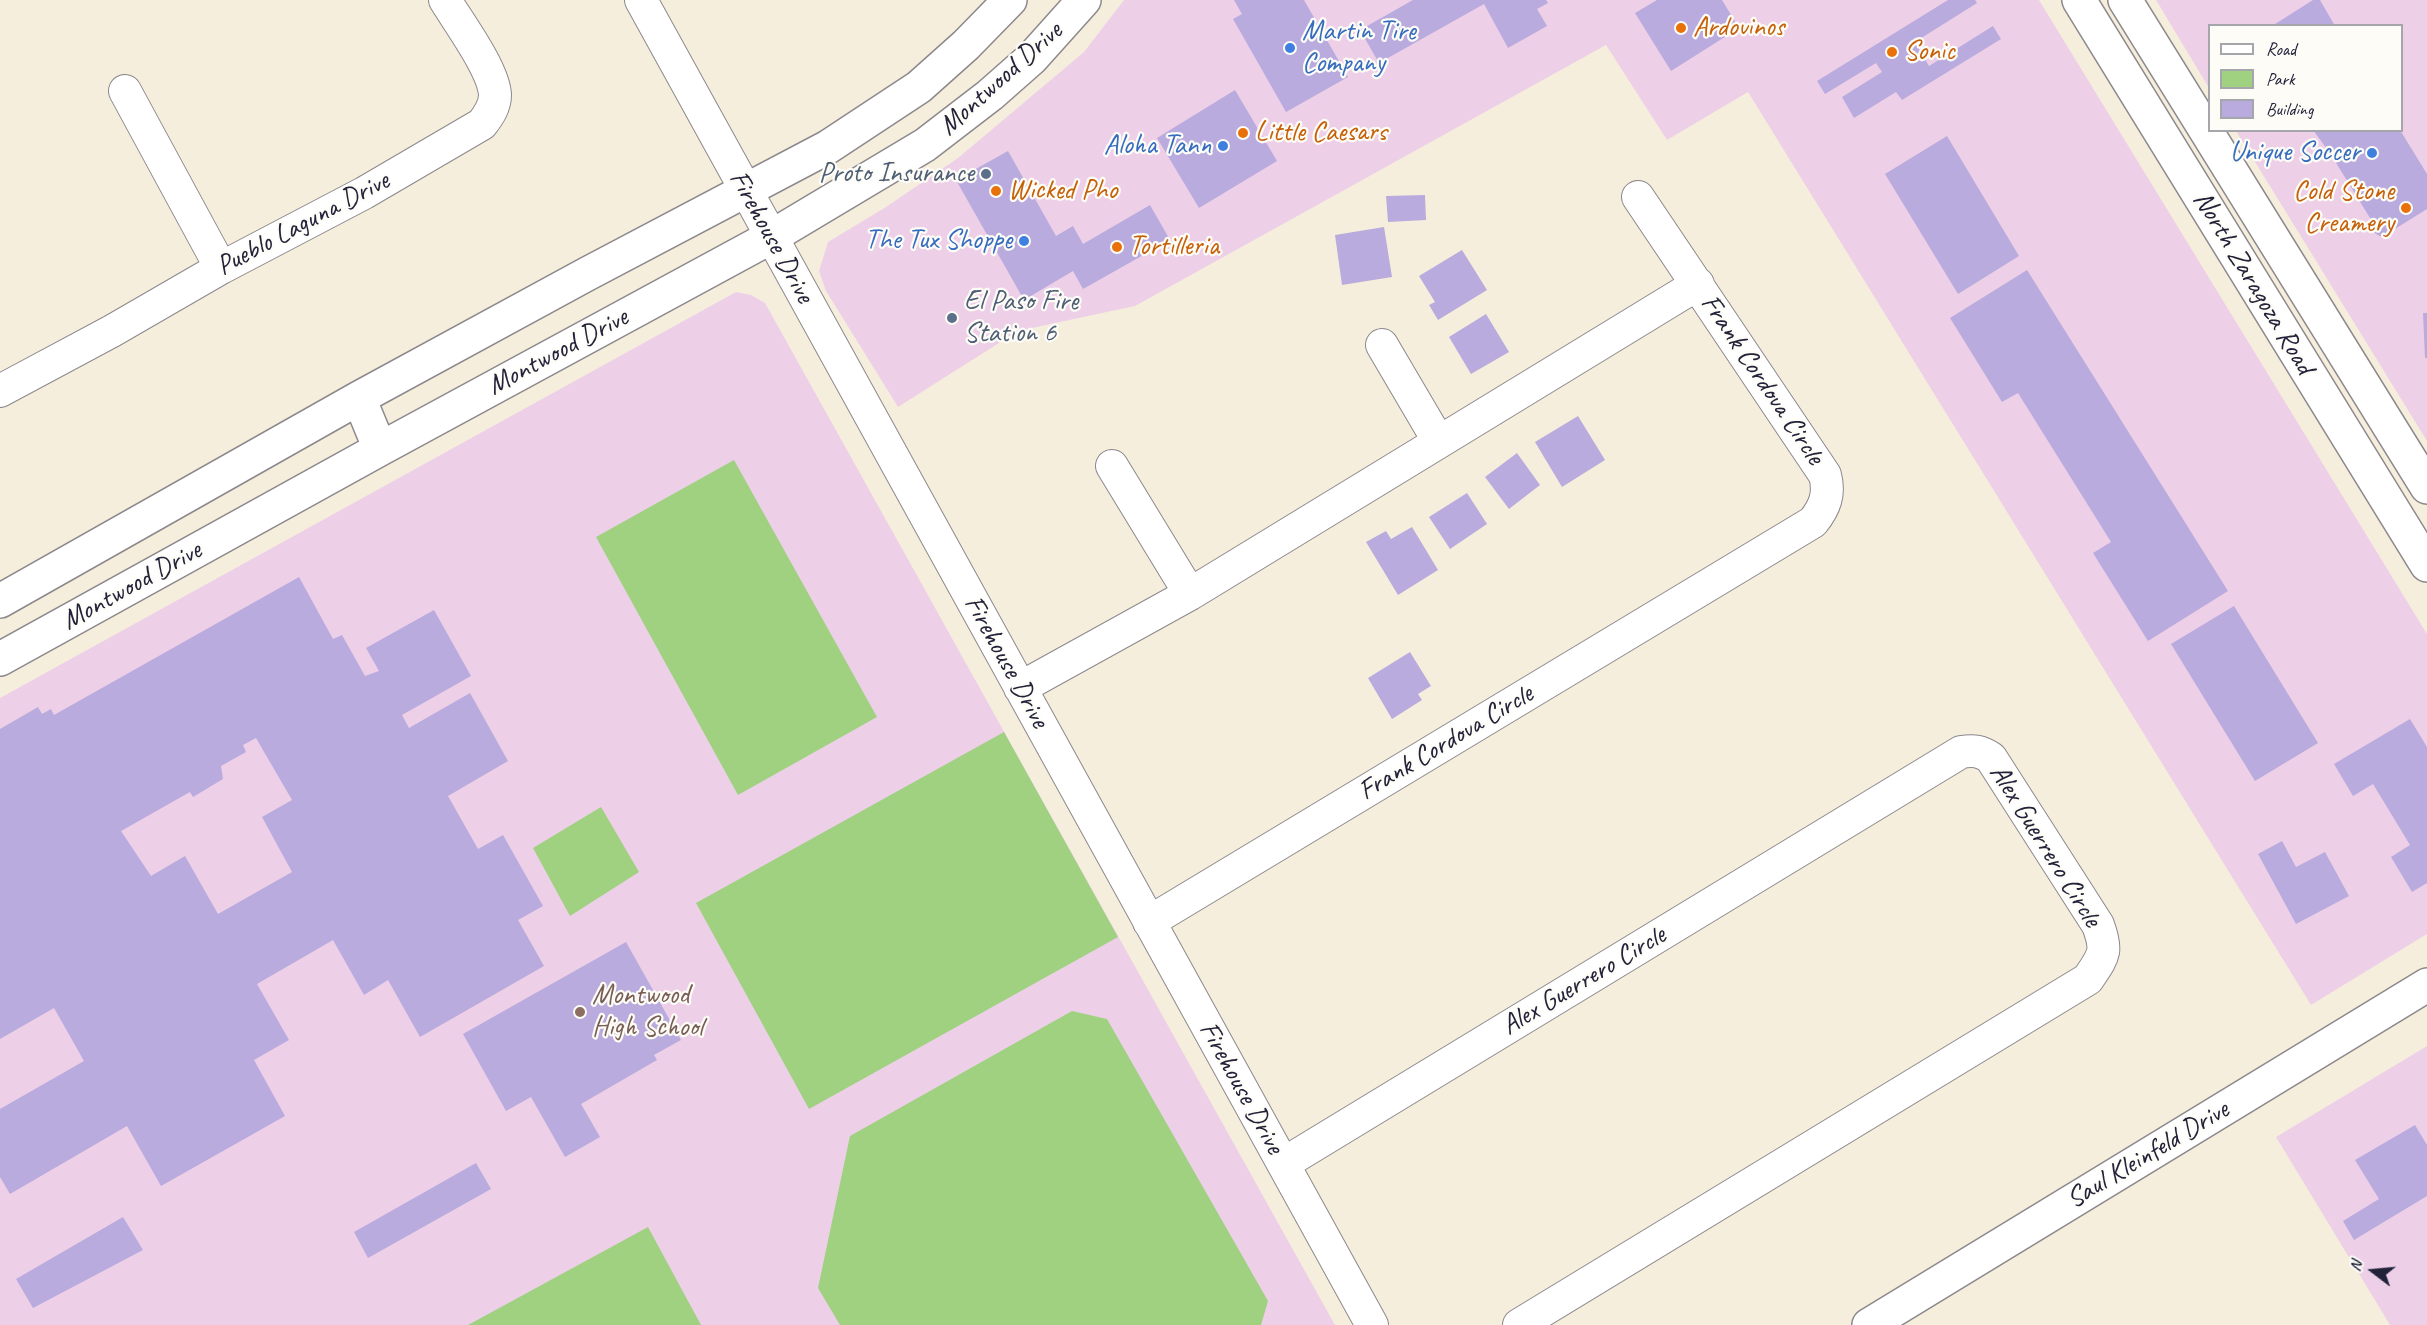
<!DOCTYPE html>
<style>
body{margin:0}
#map{position:relative;width:2427px;height:1325px;overflow:hidden;background:#f6eedc;font-family:Caveat,sans-serif}
canvas{display:block}
.legend{position:absolute;left:2208px;top:24px;width:195px;height:108px;box-sizing:border-box;background:#fdfcf7;border:2px solid #a5a5ac;margin:0;padding:8px 10px;list-style:none;font-size:18px;color:#22223b}
.legend li{display:flex;align-items:center;gap:12px;height:30px}
.legend b{width:30px;border:2px solid #a5a5ac}
.north{position:absolute;left:2343px;top:1241px;width:60px;height:60px;-webkit-text-stroke:4px #fdfcf7;paint-order:stroke;rotate:286deg;font-size:16px;font-weight:700;line-height:24px;text-align:center;color:#22223b}
.north::after{content:'';display:block;margin:auto;width:21px;height:27px;background:#22223b;clip-path:polygon(50% 0,100% 100%,50% 72%,0 100%)}
</style>
<div id="map">
<canvas width="2427" height="1325"></canvas>
<ul class="legend">
<li><b style="height:8px;background:#fff"></b>Road</li>
<li><b style="height:16px;background:#9fd181"></b>Park</li>
<li><b style="height:16px;background:#b9abdd"></b>Building</li>
</ul>
<div class="north">N</div>
</div>
<script>
const ctx = document.querySelector('canvas').getContext('2d');
ctx.lineJoin = 'round';
function fillPath(path, color) { ctx.fillStyle = color; ctx.fill(path, 'evenodd'); }
function strokePath(path, color, width, dash) { ctx.strokeStyle = color; ctx.lineWidth = width; ctx.lineCap = dash ? 'butt' : 'round'; ctx.setLineDash(dash || []); ctx.stroke(path); }
function label(font, color, halo, rows, align = 'center') {
  ctx.font = font + ' Caveat,sans-serif'; ctx.lineWidth = 4.5; ctx.setLineDash([]); ctx.textBaseline = 'middle'; ctx.strokeStyle = halo; ctx.fillStyle = color; for (const [text, x, y, turn = 0] of rows) {
    ctx.save(); ctx.translate(x, y); ctx.rotate((+turn || 0) * Math.PI / 180); ctx.textAlign = isNaN(turn) ? turn : align; if (halo) ctx.strokeText(text, 0, 0); ctx.fillText(text, 0, 0); ctx.restore();
  }
}
fillPath(new Path2D(`
 M 1124,0 L 2039,0 L 2427,634 L 2427,934 L 2311,1005 L 1748,92 L 1667,140 L 1606,45 L 1135,306 L 1018,331 L 898,407 L 826,291 L 819,271 L 828,242 L 886,207 L 958,158 L 1084,52 Z
 M 2156,0 L 2427,0 L 2427,441 L 2236,131 L 2402,130 L 2402,26 L 2210,26 L 2209,88 Z
 M 736,292 L 751,295 L 765,303 L 1335,1325 L 0,1325 L 0,698 Z
 M 2427,1046 L 2427,1325 L 2390,1325 L 2276,1137 Z`), '#edd0e8');
fillPath(new Path2D(`
 M 734,460 L 877,717 L 738,795 L 596,537 Z
 M 1004,732 L 1118,937 L 809,1109 L 696,903 Z
 M 601,807 L 639,872 L 570,916 L 533,848 Z
 M 1072,1011 L 1107,1019 L 1268,1301 L 1261,1325 L 840,1325 L 818,1288 L 850,1136 Z
 M 648,1227 L 701,1325 L 468,1325 Z`), '#9fd181');
fillPath(new Path2D(`
 M 1234,0 L 1304,0 L 1348,77 L 1286,112 L 1233,19 L 1242,14 Z
 M 1413,0 L 1546,0 L 1548,3 L 1537,9 L 1547,26 L 1508,48 L 1484,4 L 1379,63 L 1360,30 Z
 M 1657,0 L 1722,0 L 1739,28 L 1671,71 L 1635,13 Z
 M 1948,0 L 1975,0 L 1977,3 L 1915,42 L 1929,66 L 1993,26 L 2001,39 L 1902,100 L 1896,92 L 1854,118 L 1842,97 L 1882,72 L 1876,63 L 1825,94 L 1817,81 Z
 M 2313,0 L 2320,0 L 2335,26 L 2272,26 Z
 M 1235,90 L 1277,161 L 1199,208 L 1157,138 Z
 M 2313,130 L 2400,130 L 2427,174 L 2427,209 L 2382,237 L 2376,234 L 2372,230 L 2370,218 L 2330,153 Z
 M 1947,136 L 2019,256 L 1958,294 L 1885,174 Z
 M 1008,151 L 1056,236 L 1073,226 L 1083,244 L 1150,205 L 1170,240 L 1083,289 L 1073,271 L 1024,300 L 956,180 Z
 M 1425,195 L 1426,220 L 1388,222 L 1386,196 Z
 M 1384,227 L 1392,277 L 1342,285 L 1335,235 Z
 M 1462,250 L 1487,290 L 1438,320 L 1429,305 L 1435,302 L 1419,276 Z
 M 2027,270 L 2228,591 L 2148,641 L 2093,553 L 2111,542 L 2018,393 L 2002,402 L 1950,318 Z
 M 2423,313 L 2427,313 L 2427,358 L 2425,358 Z
 M 1486,314 L 1509,352 L 1471,374 L 1449,337 Z
 M 1578,416 L 1605,460 L 1562,487 L 1535,442 Z
 M 1517,453 L 1540,485 L 1509,509 L 1485,477 Z
 M 1467,493 L 1487,524 L 1450,549 L 1429,517 Z
 M 1412,527 L 1438,570 L 1398,595 L 1366,542 L 1386,531 L 1391,539 Z
 M 299,577 L 333,639 L 342,635 L 365,676 L 379,671 L 366,648 L 434,610 L 471,676 L 402,715 L 409,728 L 470,693 L 508,761 L 448,796 L 478,849 L 503,835 L 543,906 L 518,920 L 544,966 L 420,1037 L 388,980 L 364,995 L 333,940 L 257,984 L 289,1040 L 254,1060 L 285,1116 L 161,1186 L 127,1126 L 10,1194 L 0,1177 L 0,1109 L 84,1061 L 54,1008 L 0,1039 L 0,729 L 38,707 L 42,714 L 51,709 L 54,715 ZM 256,738 L 292,800 L 262,817 L 292,872 L 218,914 L 185,856 L 151,876 L 121,831 L 190,792 L 193,797 L 223,779 L 221,766 L 246,752 L 243,745 Z
 M 2234,606 L 2318,743 L 2255,781 L 2171,644 Z
 M 1410,652 L 1431,686 L 1418,694 L 1422,700 L 1392,719 L 1368,678 Z
 M 2410,719 L 2427,747 L 2427,883 L 2412,892 L 2391,857 L 2410,845 L 2373,784 L 2353,796 L 2334,764 Z
 M 2282,841 L 2296,867 L 2325,852 L 2349,896 L 2296,924 L 2258,854 Z
 M 626,942 L 681,1040 L 654,1055 L 657,1060 L 581,1104 L 600,1137 L 565,1157 L 531,1097 L 506,1111 L 463,1034 Z
 M 2415,1125 L 2427,1145 L 2427,1196 L 2354,1240 L 2343,1221 L 2379,1199 L 2355,1160 Z
 M 476,1163 L 491,1189 L 368,1258 L 354,1232 Z
 M 123,1217 L 143,1250 L 33,1308 L 16,1279 Z`), '#b9abdd');
const minor = new Path2D(`
 M 641,0 L 1372,1325
 M 125,91 L 221,268
 M 1382,345 L 1439,442
 M 0,391 L 112,331 L 221,268 L 364,193 L 482,124 C 489,115 495,106 495,95 C 494,70 459,23 445,0
 M 1112,466 L 1190,594
 M 1020,688 L 1190,594 L 1698,284
 M 1149,922 L 1813,522 C 1825,507 1830,494 1825,475 L 1638,197
 M 1283,1164 L 1961,752 C 1974,750 1981,751 1991,758 L 2098,925 C 2108,952 2104,955 2088,979 L 1519,1325`);
const major = new Path2D(`
 M 2079,0 L 2427,565
 M 2125,0 L 2427,487
 M 359,398 L 380,449
 M 0,601 L 359,398 L 587,274 L 828,147 L 919,87 L 966,45 L 1010,0
 M 0,659 L 380,449 L 771,237 L 925,145 L 990,95 L 1032,58 L 1084,0
 M 1869,1325 L 2427,985`);
strokePath(minor, '#8c888c', 34);
strokePath(major, '#8c888c', 36);
strokePath(minor, '#fff', 32);
strokePath(major, '#fff', 33);
for (const [x, y, r, color] of [
 [1681,28,6,"#e8710a"],
 [1290,48,6,"#3f7fe0"],
 [1892,52,6,"#e8710a"],
 [1243,133,6,"#e8710a"],
 [1223,146,6,"#3f7fe0"],
 [2372,153,6,"#3f7fe0"],
 [986,174,6,"#5c6f8a"],
 [996,191,6,"#e8710a"],
 [2406,208,6,"#e8710a"],
 [1024,241,6,"#3f7fe0"],
 [1117,247,6,"#e8710a"],
 [952,318,6,"#5c6f8a"],
 [580,1012,6,"#8d6e63"]
]) { const dot = new Path2D(); dot.arc(x, y, r, 0, 2 * Math.PI); ctx.fillStyle = color; ctx.fill(dot); strokePath(dot, '#fdfcf7', 2); }
label('28px', '#c56008', '#fdfcf7', [
 ["Ardovinos",1693,28],
 ["Sonic",1904,52],
 ["Little Caesars",1255,133],
 ["Wicked Pho",1008,191],
 ["Cold Stone",2394,192,"right"],
 ["Creamery",2394,224,"right"],
 ["Tortilleria",1129,247]
], 'left');
label('28px', '#366cbe', '#fdfcf7', [
 ["Martin Tire",1302,32,"left"],
 ["Company",1302,64,"left"],
 ["Aloha Tann",1211,146],
 ["Unique Soccer",2360,153],
 ["The Tux Shoppe",1012,241]
], 'right');
label('28px', '#22223b', '#fdfcf7', [
 ["Montwood Drive",1001,79,-42],
 ["Pueblo Laguna Drive",303,224,-28],
 ["Firehouse Drive",771,237,61],
 ["North Zaragoza Road",2253,283,59],
 ["Montwood Drive",558,352,-28],
 ["Frank Cordova Circle",1762,380,56],
 ["Montwood Drive",132,586,-29],
 ["Firehouse Drive",1006,662,61],
 ["Frank Cordova Circle",1446,743,-31],
 ["Alex Guerrero Circle",2045,846,58],
 ["Alex Guerrero Circle",1584,981,-31],
 ["Firehouse Drive",1241,1088,61],
 ["Saul Kleinfeld Drive",2148,1155,-31]
]);
label('28px', '#4e5e75', '#fdfcf7', [
 ["Proto Insurance",974,174],
 ["El Paso Fire",964,302,"left"],
 ["Station 6",964,334,"left"]
], 'right');
label('28px', '#785e54', '#fdfcf7', [
 ["Montwood",592,996],
 ["High School",592,1028]
], 'left');
</script>
